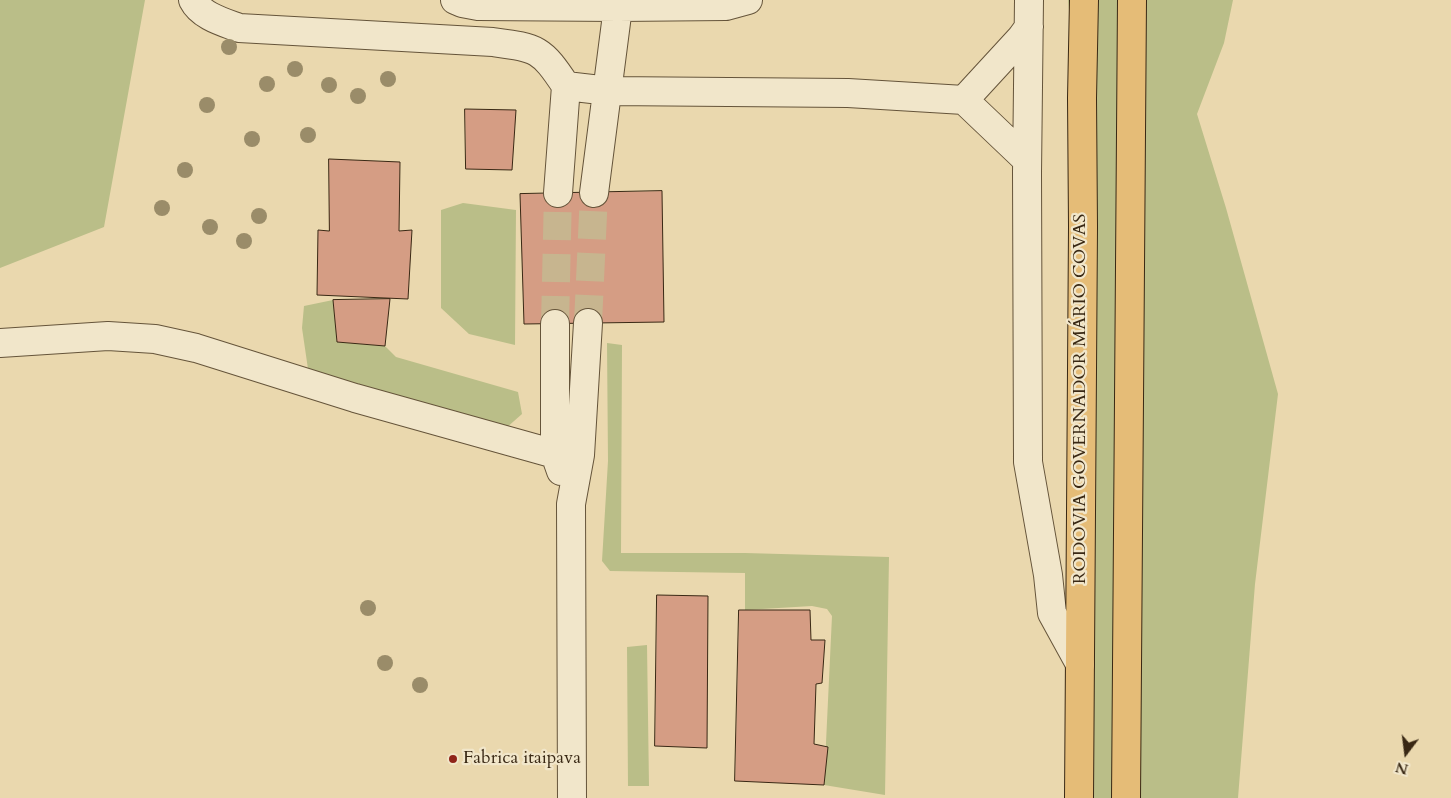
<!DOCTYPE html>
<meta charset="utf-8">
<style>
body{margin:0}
#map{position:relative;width:1451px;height:798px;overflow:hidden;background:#ead8ae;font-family:Cardo,serif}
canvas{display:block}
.north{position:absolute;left:1381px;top:728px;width:50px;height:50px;-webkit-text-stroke:4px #f1e6ca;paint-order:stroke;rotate:195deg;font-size:14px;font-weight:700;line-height:20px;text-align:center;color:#392814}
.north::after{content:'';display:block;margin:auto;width:18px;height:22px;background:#392814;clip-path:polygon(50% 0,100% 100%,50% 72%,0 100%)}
</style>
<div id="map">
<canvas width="1451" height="798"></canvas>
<div class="north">N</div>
</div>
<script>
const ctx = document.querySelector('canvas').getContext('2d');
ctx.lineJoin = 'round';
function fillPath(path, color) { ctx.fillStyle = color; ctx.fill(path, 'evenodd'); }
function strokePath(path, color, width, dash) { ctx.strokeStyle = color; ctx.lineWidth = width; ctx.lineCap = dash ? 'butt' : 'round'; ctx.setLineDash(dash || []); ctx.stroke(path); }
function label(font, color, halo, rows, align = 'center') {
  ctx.font = font + ' Cardo,serif'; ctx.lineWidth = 4.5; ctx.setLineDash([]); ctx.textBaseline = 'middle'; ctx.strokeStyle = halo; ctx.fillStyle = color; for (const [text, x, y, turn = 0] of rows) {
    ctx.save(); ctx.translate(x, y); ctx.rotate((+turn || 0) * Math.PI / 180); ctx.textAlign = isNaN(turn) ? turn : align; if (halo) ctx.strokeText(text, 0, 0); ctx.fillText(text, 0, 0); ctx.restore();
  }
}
fillPath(new Path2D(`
 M 0,0 L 145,0 L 104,227 L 0,268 Z
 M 1068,0 L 1233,0 L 1224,43 L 1197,114 L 1226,208 L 1278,394 L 1255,584 L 1238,798 L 1079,798 L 1083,155 Z
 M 463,203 L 516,210 L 515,345 L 469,334 L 441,308 L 441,210 Z
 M 333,300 L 337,342 L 385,346 L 396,357 L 518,392 L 522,414 L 505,429 L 425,409 L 308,369 L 302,328 L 304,306 Z
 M 607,343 L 622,345 L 621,553 L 745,553 L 889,557 L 885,795 L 824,785 L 832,616 L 827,609 L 812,606 L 745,610 L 745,573 L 610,571 L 602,561 L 608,461 Z
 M 647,645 L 649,786 L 628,786 L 627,647 Z`), '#babe88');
const building = new Path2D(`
 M 465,109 L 516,110 L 512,170 L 466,169 Z
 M 329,159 L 400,162 L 399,231 L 412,230 L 408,299 L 317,295 L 318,230 L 329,231 Z
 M 662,191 L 664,322 L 524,324 L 520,194 Z
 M 390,299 L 385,346 L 337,342 L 333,300 Z
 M 657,595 L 708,596 L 707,748 L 655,746 Z
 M 739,610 L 810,610 L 811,640 L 825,640 L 822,683 L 816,684 L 814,744 L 828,747 L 824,785 L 735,781 Z`);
fillPath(building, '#d59d84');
strokePath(building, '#392814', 1);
strokePath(new Path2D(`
 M 588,323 L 594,193
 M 555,324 L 558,193`), '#c7b58f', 28, [28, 14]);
const minor = new Path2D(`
 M 193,0 C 201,16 223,22 239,28 L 493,42 C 537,48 541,48 566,86 L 609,91 L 848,93 L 964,100 L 1027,160
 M 455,0 L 462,3 L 478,6 L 618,7 L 594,193
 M 1029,0 L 1027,173 L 1028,462 L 1048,575 L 1052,613 L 1080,664
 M 618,7 L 726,6 L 748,0
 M 964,100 L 1021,38 L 1029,27
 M 558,193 L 566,86
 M 555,324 L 555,454 L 561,471
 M 0,343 L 108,336 L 155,339 L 196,348 L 355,398 L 555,454 L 580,455
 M 572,798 L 571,504 L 580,455 L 588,323`);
const highway = new Path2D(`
 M 1079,798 L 1083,227 L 1082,98 L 1084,0
 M 1126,798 L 1132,0`);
strokePath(minor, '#65543a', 30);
strokePath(highway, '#392814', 30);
strokePath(minor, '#f1e6ca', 28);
strokePath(highway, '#e5bc77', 28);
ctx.fillStyle = '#9a8c69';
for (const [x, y] of [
 [229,47],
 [295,69],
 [388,79],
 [267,84],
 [329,85],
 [358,96],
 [207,105],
 [308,135],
 [252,139],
 [185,170],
 [162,208],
 [259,216],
 [210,227],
 [244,241],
 [368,608],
 [385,663],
 [420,685]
]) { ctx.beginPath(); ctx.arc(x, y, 8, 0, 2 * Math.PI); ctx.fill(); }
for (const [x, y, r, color] of [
 [453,759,5,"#8f2418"]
]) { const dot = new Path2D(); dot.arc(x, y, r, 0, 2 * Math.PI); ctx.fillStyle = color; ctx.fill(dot); strokePath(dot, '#f1e6ca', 2); }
label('18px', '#392814', '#f1e6ca', [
 ["RODOVIA GOVERNADOR MÁRIO COVAS",1081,399,-90]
]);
label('18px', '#392814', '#f1e6ca', [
 ["Fabrica itaipava",463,759]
], 'left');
</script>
